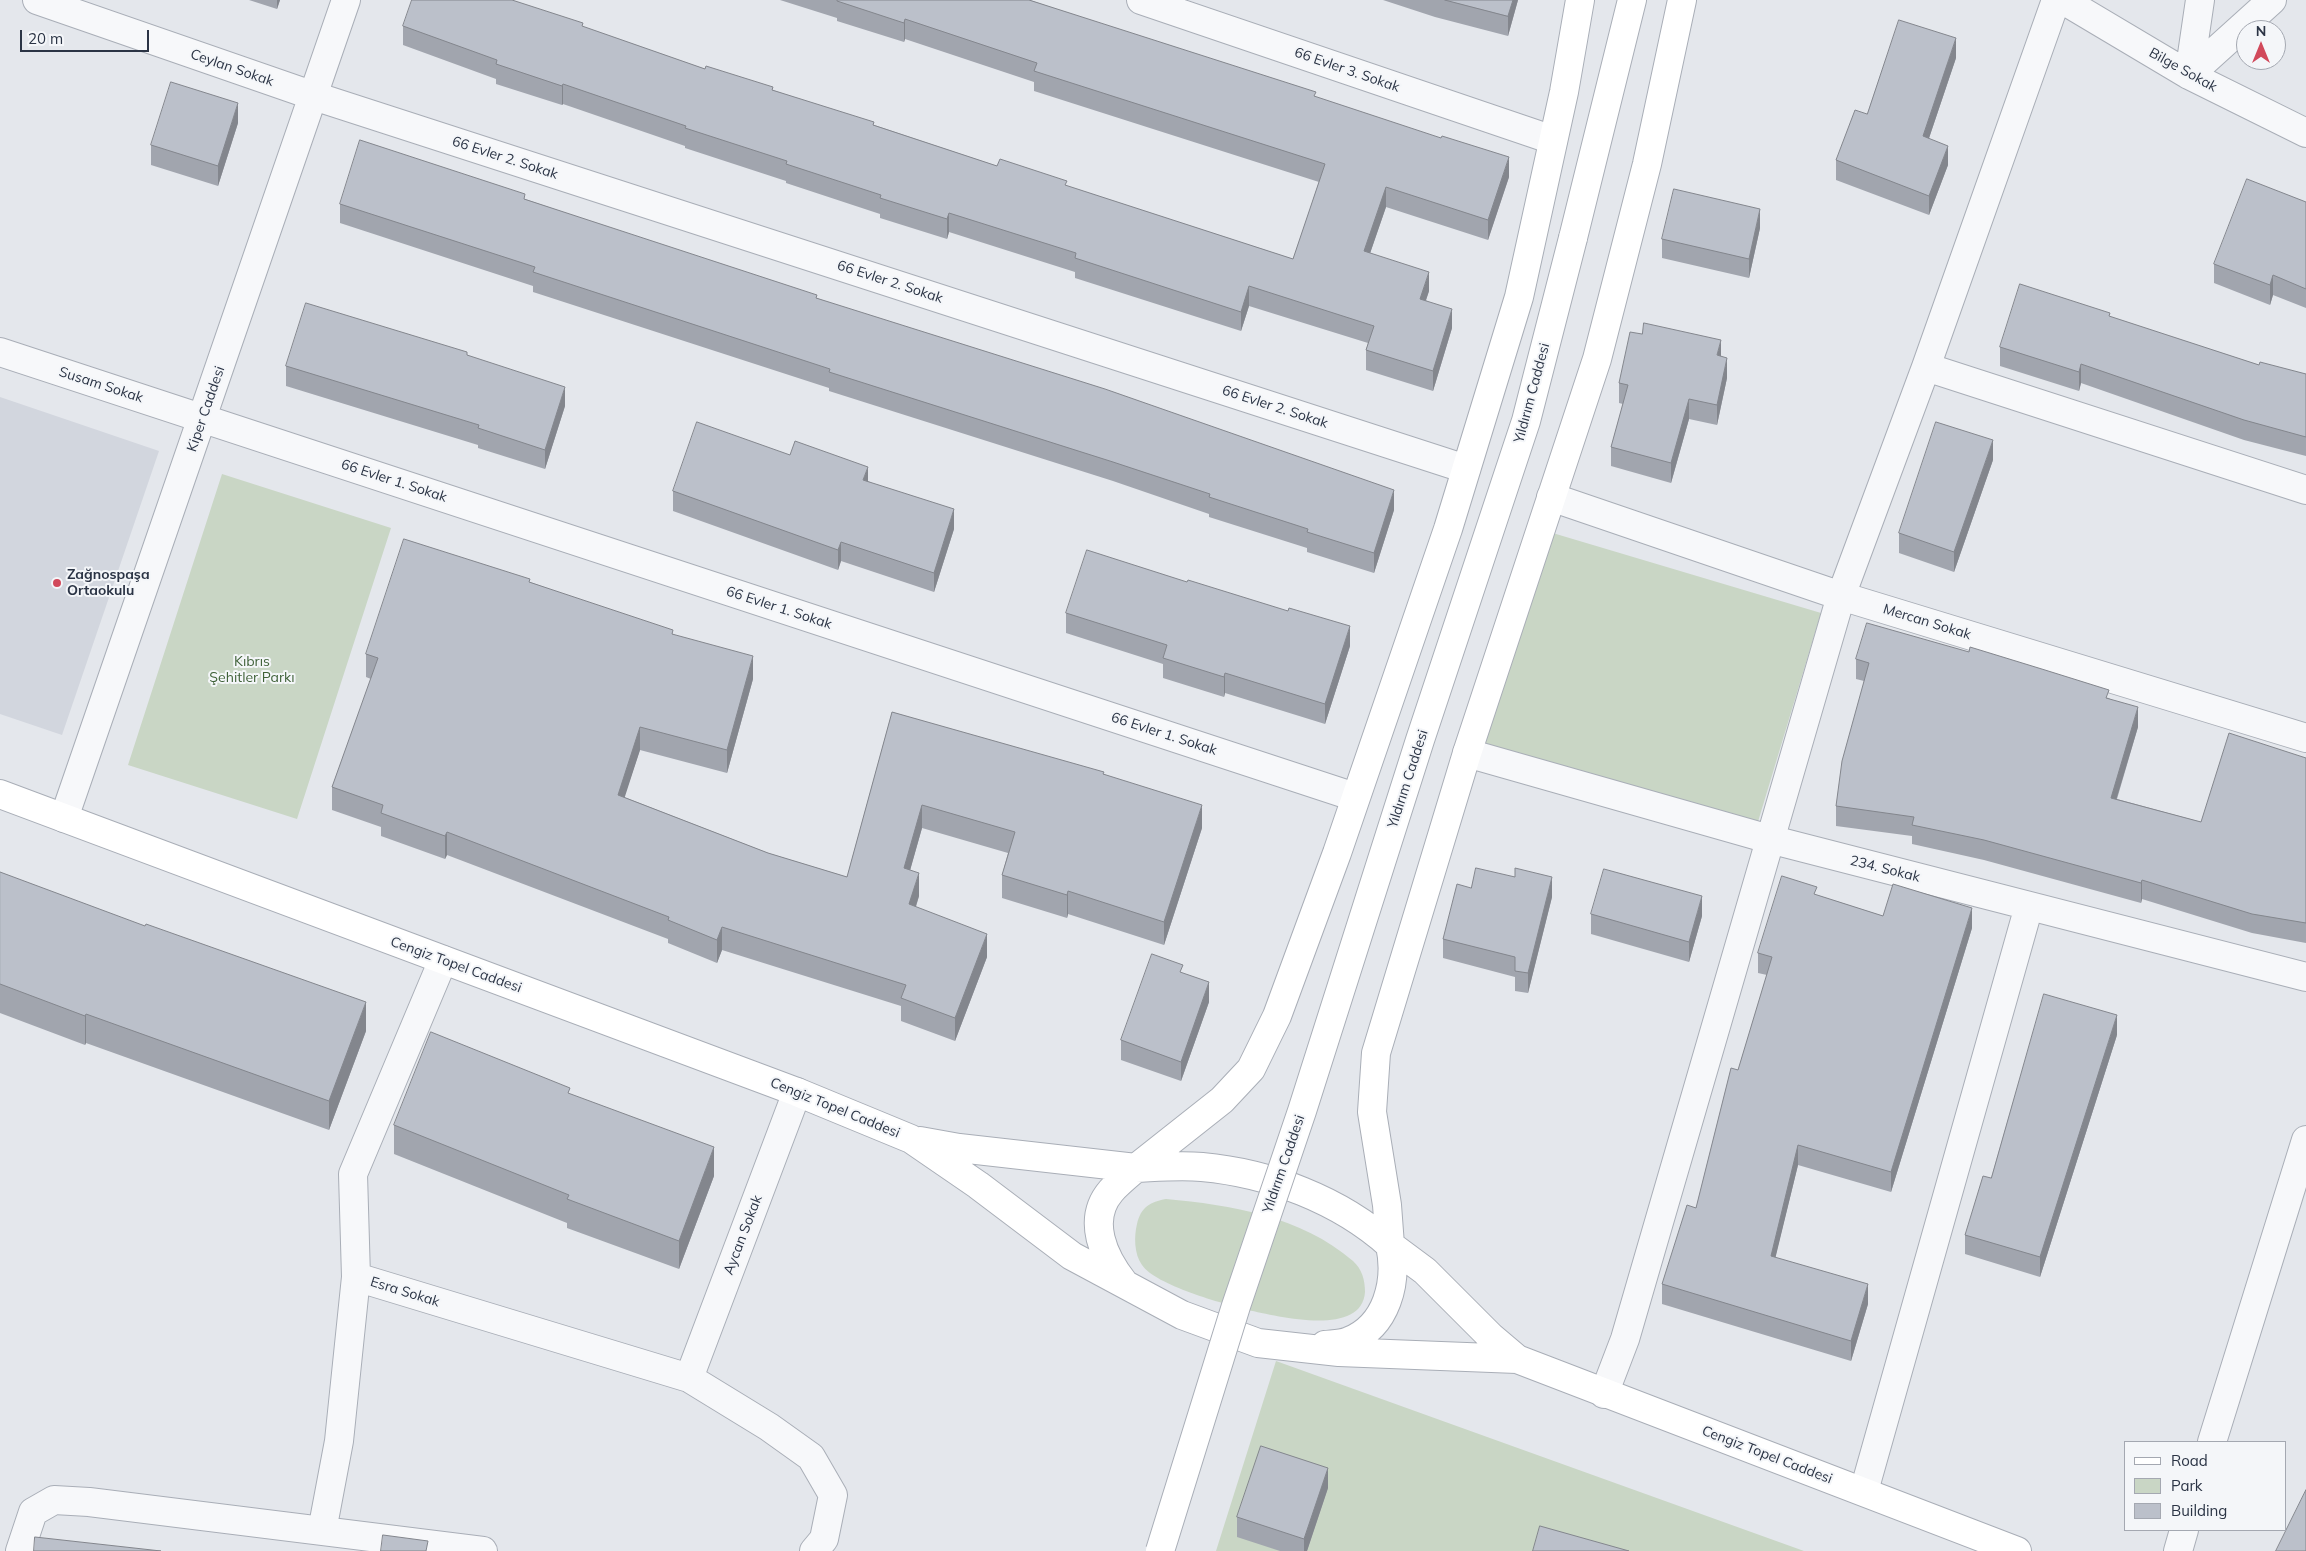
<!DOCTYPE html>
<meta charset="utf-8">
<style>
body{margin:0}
#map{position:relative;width:2306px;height:1551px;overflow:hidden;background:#e4e7ec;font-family:Mulish,sans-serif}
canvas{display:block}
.legend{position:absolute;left:2124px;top:1441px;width:162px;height:90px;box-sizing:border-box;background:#f4f6f9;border:1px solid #a4a8b1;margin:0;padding:6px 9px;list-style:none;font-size:15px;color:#2b3445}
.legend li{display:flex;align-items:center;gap:10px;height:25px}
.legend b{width:25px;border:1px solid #a4a8b1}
.north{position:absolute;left:2236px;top:20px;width:50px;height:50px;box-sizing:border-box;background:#f4f6f9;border:1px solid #a4a8b1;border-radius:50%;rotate:0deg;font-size:14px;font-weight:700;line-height:20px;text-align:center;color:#2b3445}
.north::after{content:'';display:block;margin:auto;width:18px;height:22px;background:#d1495b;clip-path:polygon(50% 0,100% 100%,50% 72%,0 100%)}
.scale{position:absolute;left:20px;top:30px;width:129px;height:22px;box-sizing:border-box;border:2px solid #2b3445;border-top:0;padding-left:6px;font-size:15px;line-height:18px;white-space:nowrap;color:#2b3445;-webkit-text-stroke:4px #f4f6f9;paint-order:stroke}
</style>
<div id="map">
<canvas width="2306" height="1551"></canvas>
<ul class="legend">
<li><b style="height:6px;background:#fff"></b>Road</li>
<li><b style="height:14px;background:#c9d6c5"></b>Park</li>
<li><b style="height:14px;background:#bbc0ca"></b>Building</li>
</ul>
<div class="north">N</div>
<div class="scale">20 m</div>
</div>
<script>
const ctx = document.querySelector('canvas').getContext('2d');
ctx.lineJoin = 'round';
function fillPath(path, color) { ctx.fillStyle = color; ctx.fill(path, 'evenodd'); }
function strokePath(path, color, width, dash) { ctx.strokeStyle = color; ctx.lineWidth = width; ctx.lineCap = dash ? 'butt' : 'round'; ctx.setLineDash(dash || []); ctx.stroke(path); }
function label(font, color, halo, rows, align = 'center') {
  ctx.font = font + ' Mulish,sans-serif'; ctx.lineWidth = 4; ctx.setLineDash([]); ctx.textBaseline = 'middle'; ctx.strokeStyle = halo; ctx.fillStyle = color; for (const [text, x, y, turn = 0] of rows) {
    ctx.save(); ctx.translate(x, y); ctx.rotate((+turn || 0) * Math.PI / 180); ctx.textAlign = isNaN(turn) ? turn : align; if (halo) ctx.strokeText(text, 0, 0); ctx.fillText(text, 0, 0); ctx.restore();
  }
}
fillPath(new Path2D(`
 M 0,397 L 159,451 L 62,735 L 0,714 Z`), '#d2d6de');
fillPath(new Path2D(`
 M 222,474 L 391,528 L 297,819 L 128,765 Z
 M 1546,531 L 1821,613 L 1757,825 L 1483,743 Z
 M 1166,1199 C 1231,1205 1301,1216 1353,1261 C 1362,1269 1365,1280 1365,1292 C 1362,1338 1276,1316 1248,1310 C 1224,1304 1155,1285 1142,1265 C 1134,1254 1134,1236 1137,1224 C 1141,1207 1150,1202 1166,1199 Z
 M 1276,1361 L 1804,1551 L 1216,1551 Z`), '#c9d6c5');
const minor = new Path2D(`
 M 37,0 L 314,96 L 1466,469
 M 1141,0 L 1553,140
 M 2063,0 L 2189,75 L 2306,133
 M 2189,75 L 2272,0
 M 2189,75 L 2200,0
 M 0,352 L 1355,797
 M 1926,367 L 2306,490
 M 1551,497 L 1841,596 L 2306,738
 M 1467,753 L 1769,839 L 2306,977
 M 64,818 L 346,0
 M 443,960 L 353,1174 L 356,1277 L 689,1378 L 769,1427 L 811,1457 L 833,1495 L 824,1539 L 814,1551
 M 689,1378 L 797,1092
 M 1604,1394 L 1625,1339 L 1841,596 L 1926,367 L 2056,0
 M 2212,1442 L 2306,1140
 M 1864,1491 L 2029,906
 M 322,1531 L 339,1441 L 356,1277
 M 20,1551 L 33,1512 L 54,1500 L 89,1502 L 483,1551
 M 2178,1551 L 2184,1530`);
const secondary = new Path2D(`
 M 1682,0 L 1647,164 L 1597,359 L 1467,753 L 1376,1053 L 1372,1112 L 1387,1205 L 1390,1245 L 1425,1271 L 1491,1337 L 1517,1359 L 2017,1551
 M 1573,238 L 1632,0
 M 0,794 L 797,1092 L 911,1139 L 978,1185 L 1072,1256 L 1182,1315 L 1258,1343 L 1339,1352 L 1517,1359
 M 920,1141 L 959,1148 L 1136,1168 L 1222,1100 L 1251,1069 L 1277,1016 L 1337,853 L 1448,529 L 1519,297 L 1564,92 L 1580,0
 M 1124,1283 C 1104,1258 1086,1220 1111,1191 C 1118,1183 1128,1175 1136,1168 C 1158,1167 1180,1165 1202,1167 C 1269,1173 1340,1200 1390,1245 C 1398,1282 1387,1326 1349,1341 C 1342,1344 1333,1344 1325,1345`);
strokePath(minor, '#a9aeb7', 30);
strokePath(secondary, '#a9aeb7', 30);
strokePath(minor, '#f7f8fa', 28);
strokePath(secondary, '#fff', 28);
const secondaryBridge = new Path2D(`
 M 1160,1551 L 1236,1306 L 1302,1111 L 1420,740 L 1526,421 L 1573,238`);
strokePath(secondaryBridge, '#a9aeb7', 30, []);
strokePath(secondaryBridge, '#fff', 28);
fillPath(new Path2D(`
 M 249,0 L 280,0 L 277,9 Z
 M 780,0 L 1030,0 L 1316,97 L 1509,177 L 1488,240 L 1386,207 L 1370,253 L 1429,291 L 1426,300 L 1452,328 L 1433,391 L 1366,370 L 1366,350 L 1368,343 L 1249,306 L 1241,331 L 1075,278 L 1075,272 L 949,232 L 947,239 L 880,218 L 880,214 L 786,183 L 786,181 L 685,148 L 685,146 L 563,104 L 562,105 L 496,84 L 496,79 L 403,45 L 403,26 L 583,27 L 705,69 L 773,90 L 874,125 L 997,166 L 1067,186 L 1293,259 L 1319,182 L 1034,91 L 1034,82 L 905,39 L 904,42 L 837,21 L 837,18 Z
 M 1383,0 L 1518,0 L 1508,36 L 1435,17 Z
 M 1956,58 L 1929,138 L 1948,165 L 1929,215 L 1836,180 L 1836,160 L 1867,114 Z
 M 238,123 L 218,186 L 151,165 L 151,145 Z
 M 525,199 L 817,298 L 1394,510 L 1374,573 L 1307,552 L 1307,548 L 1209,517 L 1209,514 L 1113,481 L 829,391 L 829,388 L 533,292 L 533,286 L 340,223 L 340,204 Z
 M 2306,202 L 2306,308 L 2273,295 L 2270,305 L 2214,283 L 2214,264 Z
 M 1760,228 L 1749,278 L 1662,258 L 1662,239 Z
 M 2110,317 L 2259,365 L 2306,374 L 2306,456 L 2244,440 L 2081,383 L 2079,391 L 2000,366 L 2000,347 Z
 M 467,355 L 565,406 L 545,469 L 478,448 L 478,445 L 286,386 L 286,366 Z
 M 1721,356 L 1727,378 L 1717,425 L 1689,419 L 1671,483 L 1611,466 L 1611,447 L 1623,404 L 1619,403 L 1619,383 Z
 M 1993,460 L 1954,572 L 1899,553 L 1899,533 Z
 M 868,481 L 954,529 L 934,592 L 841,561 L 838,570 L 673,511 L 673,491 Z
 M 530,582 L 673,634 L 753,679 L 727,773 L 640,750 L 624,797 L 768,853 L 847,877 L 892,712 L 1104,774 L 1202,828 L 1164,945 L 1068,914 L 1067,918 L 1002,898 L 1002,875 L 1008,853 L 922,828 L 910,870 L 919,896 L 916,907 L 987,957 L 955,1041 L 901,1021 L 901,1006 L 722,950 L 717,963 L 668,943 L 668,939 L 447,855 L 445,859 L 381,836 L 381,827 L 332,810 L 332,787 L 371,679 L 366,677 L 366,654 Z
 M 1066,613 L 1350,646 L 1325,724 L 1225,693 L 1224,697 L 1163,678 L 1163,664 L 1066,633 Z
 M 1856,659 L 2109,698 L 2138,727 L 2117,799 L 2201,822 L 2306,758 L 2306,943 L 2252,933 L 2142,899 L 2141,903 L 1984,860 L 1912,844 L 1912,836 L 1836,826 L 1836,806 L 1864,681 L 1856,679 Z
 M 0,872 L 366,1031 L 329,1130 L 86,1043 L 85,1045 L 0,1013 Z
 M 1471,888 L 1552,897 L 1528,993 L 1515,991 L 1515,977 L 1443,958 L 1443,939 Z
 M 1817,895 L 1883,916 L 1972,928 L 1891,1192 L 1798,1165 L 1775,1258 L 1868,1304 L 1851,1361 L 1662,1304 L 1662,1284 L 1696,1208 L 1767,975 L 1758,973 L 1758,953 Z
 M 1591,914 L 1702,916 L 1689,962 L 1591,934 Z
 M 1183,973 L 1209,1002 L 1181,1081 L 1121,1060 L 1121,1040 Z
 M 2117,1035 L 2040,1277 L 1965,1254 L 1965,1235 L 1991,1178 Z
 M 570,1094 L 714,1176 L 679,1269 L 567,1228 L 567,1223 L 394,1154 L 394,1125 Z
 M 1328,1488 L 1307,1551 L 1280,1551 L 1237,1537 L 1237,1517 Z`), '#a1a5ae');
fillPath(new Path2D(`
 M 277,0 L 280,0 L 277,9 Z
 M 1513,0 L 1518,0 L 1508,36 L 1508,16 Z
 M 905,19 L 905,39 L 904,42 L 904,23 Z
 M 1956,38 L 1956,58 L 1923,156 L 1923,136 Z
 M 563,84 L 563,104 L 562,105 L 562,86 Z
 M 238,103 L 238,123 L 218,186 L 218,166 Z
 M 1948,146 L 1948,165 L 1929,215 L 1929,196 Z
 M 1509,157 L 1509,177 L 1488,240 L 1488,220 Z
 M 1386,187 L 1386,207 L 1364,271 L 1364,251 Z
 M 1760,209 L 1760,228 L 1749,278 L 1749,259 Z
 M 949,213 L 949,232 L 947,239 L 947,219 Z
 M 1429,272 L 1429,291 L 1420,318 L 1420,299 Z
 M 2273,275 L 2273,295 L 2270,305 L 2270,285 Z
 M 1249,286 L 1249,306 L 1241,331 L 1241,312 Z
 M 1452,309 L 1452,328 L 1433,391 L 1433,371 Z
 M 1721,340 L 1721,360 L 1717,355 Z
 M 1727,358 L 1727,378 L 1717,425 L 1717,405 Z
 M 2081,364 L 2081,383 L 2079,391 L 2079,372 Z
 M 565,387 L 565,406 L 545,469 L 545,450 Z
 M 1689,399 L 1689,419 L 1671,483 L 1671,463 Z
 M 1993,440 L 1993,460 L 1954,572 L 1954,552 Z
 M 868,467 L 868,487 L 863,480 Z
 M 1394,490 L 1394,510 L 1374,573 L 1374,553 Z
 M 954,509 L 954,529 L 934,592 L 934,573 Z
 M 841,542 L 841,561 L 838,570 L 838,550 Z
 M 1350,626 L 1350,646 L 1325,724 L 1325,704 Z
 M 753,656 L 753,679 L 727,773 L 727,750 Z
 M 1225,673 L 1225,693 L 1224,697 L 1224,677 Z
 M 2138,707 L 2138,727 L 2111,817 L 2111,798 Z
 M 640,727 L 640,750 L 618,818 L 618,795 Z
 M 922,805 L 922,828 L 904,892 L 904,868 Z
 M 1202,805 L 1202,828 L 1164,945 L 1164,922 Z
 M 447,832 L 447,855 L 445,859 L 445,836 Z
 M 919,873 L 919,896 L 909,927 L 909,904 Z
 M 1552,877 L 1552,897 L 1528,993 L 1528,973 Z
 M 2142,880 L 2142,899 L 2141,903 L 2141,883 Z
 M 1068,891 L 1068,914 L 1067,918 L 1067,895 Z
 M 1702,896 L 1702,916 L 1689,962 L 1689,942 Z
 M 1972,908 L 1972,928 L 1891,1192 L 1891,1172 Z
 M 722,927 L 722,950 L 717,963 L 717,940 Z
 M 987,934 L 987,957 L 955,1041 L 955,1018 Z
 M 1209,982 L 1209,1002 L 1181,1081 L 1181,1062 Z
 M 366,1002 L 366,1031 L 329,1130 L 329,1101 Z
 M 86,1014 L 86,1043 L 85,1045 L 85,1016 Z
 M 2117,1015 L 2117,1035 L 2040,1277 L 2040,1257 Z
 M 1798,1145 L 1798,1165 L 1771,1276 L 1771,1256 Z
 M 714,1147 L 714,1176 L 679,1269 L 679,1241 Z
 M 1868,1284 L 1868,1304 L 1851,1361 L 1851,1341 Z
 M 1328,1468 L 1328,1488 L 1307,1551 L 1304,1551 L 1304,1539 Z`), '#83868d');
const building = new Path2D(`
 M 412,0 L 512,0 L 583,23 L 582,26 L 705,69 L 706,66 L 773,87 L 772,90 L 874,122 L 873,125 L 997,166 L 1000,159 L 1067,181 L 1065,185 L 1293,259 L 1325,164 L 1034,71 L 1037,63 L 905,19 L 904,23 L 837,1 L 837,0 L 1029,0 L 1316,92 L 1314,96 L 1441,138 L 1442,136 L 1509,157 L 1488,220 L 1386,187 L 1364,251 L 1429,272 L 1420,299 L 1452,309 L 1433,371 L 1366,350 L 1374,326 L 1249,286 L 1241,312 L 1075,258 L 1076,253 L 949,213 L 947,219 L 880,198 L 881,195 L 786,164 L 787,161 L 685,128 L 686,126 L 563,84 L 562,86 L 496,64 L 497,60 L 403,26 Z
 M 1445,0 L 1513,0 L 1508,16 Z
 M 1899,20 L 1956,38 L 1923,136 L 1948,146 L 1929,196 L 1836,160 L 1855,110 L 1867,114 Z
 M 171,82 L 238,103 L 218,166 L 151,145 Z
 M 360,140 L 525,194 L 524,199 L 817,295 L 816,298 L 1105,389 L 1394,490 L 1374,553 L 1307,532 L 1308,529 L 1209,497 L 1210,494 L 1113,462 L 829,372 L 830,369 L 533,272 L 535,267 L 340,204 Z
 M 2247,179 L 2306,202 L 2306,289 L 2273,275 L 2270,285 L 2214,264 Z
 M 1674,189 L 1760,209 L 1749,259 L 1662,239 Z
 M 2020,284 L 2110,313 L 2109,316 L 2259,365 L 2260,362 L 2306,374 L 2306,437 L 2244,420 L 2081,364 L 2079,372 L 2000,347 Z
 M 306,303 L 467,352 L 467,355 L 565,387 L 545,450 L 478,428 L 479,425 L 286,366 Z
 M 1644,323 L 1721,340 L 1717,355 L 1727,358 L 1717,405 L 1689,399 L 1671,463 L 1611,447 L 1628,385 L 1619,383 L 1630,332 L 1642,334 Z
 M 697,422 L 790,455 L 795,441 L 868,467 L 863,480 L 954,509 L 934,573 L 841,542 L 838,550 L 673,491 Z
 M 1936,422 L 1993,440 L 1954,552 L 1899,533 Z
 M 404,539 L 530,579 L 529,582 L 673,630 L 672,634 L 753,656 L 727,750 L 640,727 L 618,795 L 768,853 L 847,877 L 892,712 L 1104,772 L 1103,774 L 1202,805 L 1164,922 L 1068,891 L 1067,895 L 1002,875 L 1015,832 L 922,805 L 904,868 L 919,873 L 909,904 L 987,934 L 955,1018 L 901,998 L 906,985 L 722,927 L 717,940 L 668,920 L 669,917 L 447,832 L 445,836 L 381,813 L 383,805 L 332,787 L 378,658 L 366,654 Z
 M 1087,550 L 1187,582 L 1188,580 L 1288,611 L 1289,608 L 1350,626 L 1325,704 L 1225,673 L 1224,677 L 1163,658 L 1167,645 L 1066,613 Z
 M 1867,623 L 1969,652 L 1970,647 L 2045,670 L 2109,690 L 2106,698 L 2138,707 L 2111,798 L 2201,822 L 2229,733 L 2306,758 L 2306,923 L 2252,914 L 2142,880 L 2141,883 L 1984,840 L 1912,825 L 1914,817 L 1836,806 L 1842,761 L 1869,663 L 1856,659 Z
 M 1476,868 L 1515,877 L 1515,868 L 1552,877 L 1528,973 L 1515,971 L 1515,957 L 1443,939 L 1457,884 L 1471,888 Z
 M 1604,869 L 1702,896 L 1689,942 L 1591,914 Z
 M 0,872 L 145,926 L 146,924 L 366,1002 L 329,1101 L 86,1014 L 85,1016 L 0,984 Z
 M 1782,876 L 1817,887 L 1814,894 L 1883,916 L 1893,884 L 1972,908 L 1891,1172 L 1798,1145 L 1771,1256 L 1868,1284 L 1851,1341 L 1662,1284 L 1687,1205 L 1696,1208 L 1731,1068 L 1738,1070 L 1772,957 L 1758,953 Z
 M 1152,954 L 1183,965 L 1180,972 L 1209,982 L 1181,1062 L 1121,1040 Z
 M 2044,994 L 2117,1015 L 2040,1257 L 1965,1235 L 1983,1176 L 1991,1178 Z
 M 431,1032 L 570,1088 L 568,1093 L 714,1147 L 679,1241 L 567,1199 L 569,1195 L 394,1125 Z
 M 1261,1446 L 1328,1468 L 1304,1539 L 1237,1517 Z
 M 2306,1490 L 2306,1551 L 2276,1551 Z
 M 1540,1526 L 1629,1551 L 1533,1551 Z
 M 383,1535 L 428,1541 L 426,1551 L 381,1551 Z
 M 35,1537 L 161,1551 L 34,1551 Z`);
fillPath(building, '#bbc0ca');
strokePath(building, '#83868d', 1);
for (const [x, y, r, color] of [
 [57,583,5,"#d1495b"]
]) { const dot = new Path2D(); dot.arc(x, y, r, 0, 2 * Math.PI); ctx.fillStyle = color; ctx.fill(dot); strokePath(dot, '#f4f6f9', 2); }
label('14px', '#2b3445', '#f4f6f9', [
 ["Ceylan Sokak",232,68,19],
 ["66 Evler 3. Sokak",1347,70,19],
 ["Bilge Sokak",2183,70,29],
 ["66 Evler 2. Sokak",505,158,18],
 ["66 Evler 2. Sokak",890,282,18],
 ["Susam Sokak",101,385,18],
 ["Yıldırım Caddesi",1532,393,-75],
 ["66 Evler 2. Sokak",1275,407,18],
 ["Kiper Caddesi",206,409,-71],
 ["66 Evler 1. Sokak",394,481,18],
 ["66 Evler 1. Sokak",779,608,18],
 ["Mercan Sokak",1927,622,17],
 ["66 Evler 1. Sokak",1164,734,18],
 ["Yıldırım Caddesi",1408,779,-72],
 ["234. Sokak",1885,869,14],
 ["Cengiz Topel Caddesi",456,965,20],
 ["Cengiz Topel Caddesi",835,1108,22],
 ["Yıldırım Caddesi",1284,1164,-71],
 ["Aycan Sokak",743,1235,-69],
 ["Esra Sokak",405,1292,17],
 ["Cengiz Topel Caddesi",1767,1455,21]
]);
label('bold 14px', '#2b3445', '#f4f6f9', [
 ["Zağnospaşa",67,575],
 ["Ortaokulu",67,591]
], 'left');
label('14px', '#3f6138', '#f4f6f9', [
 ["Kıbrıs",252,662],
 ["Şehitler Parkı",252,678]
]);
</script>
